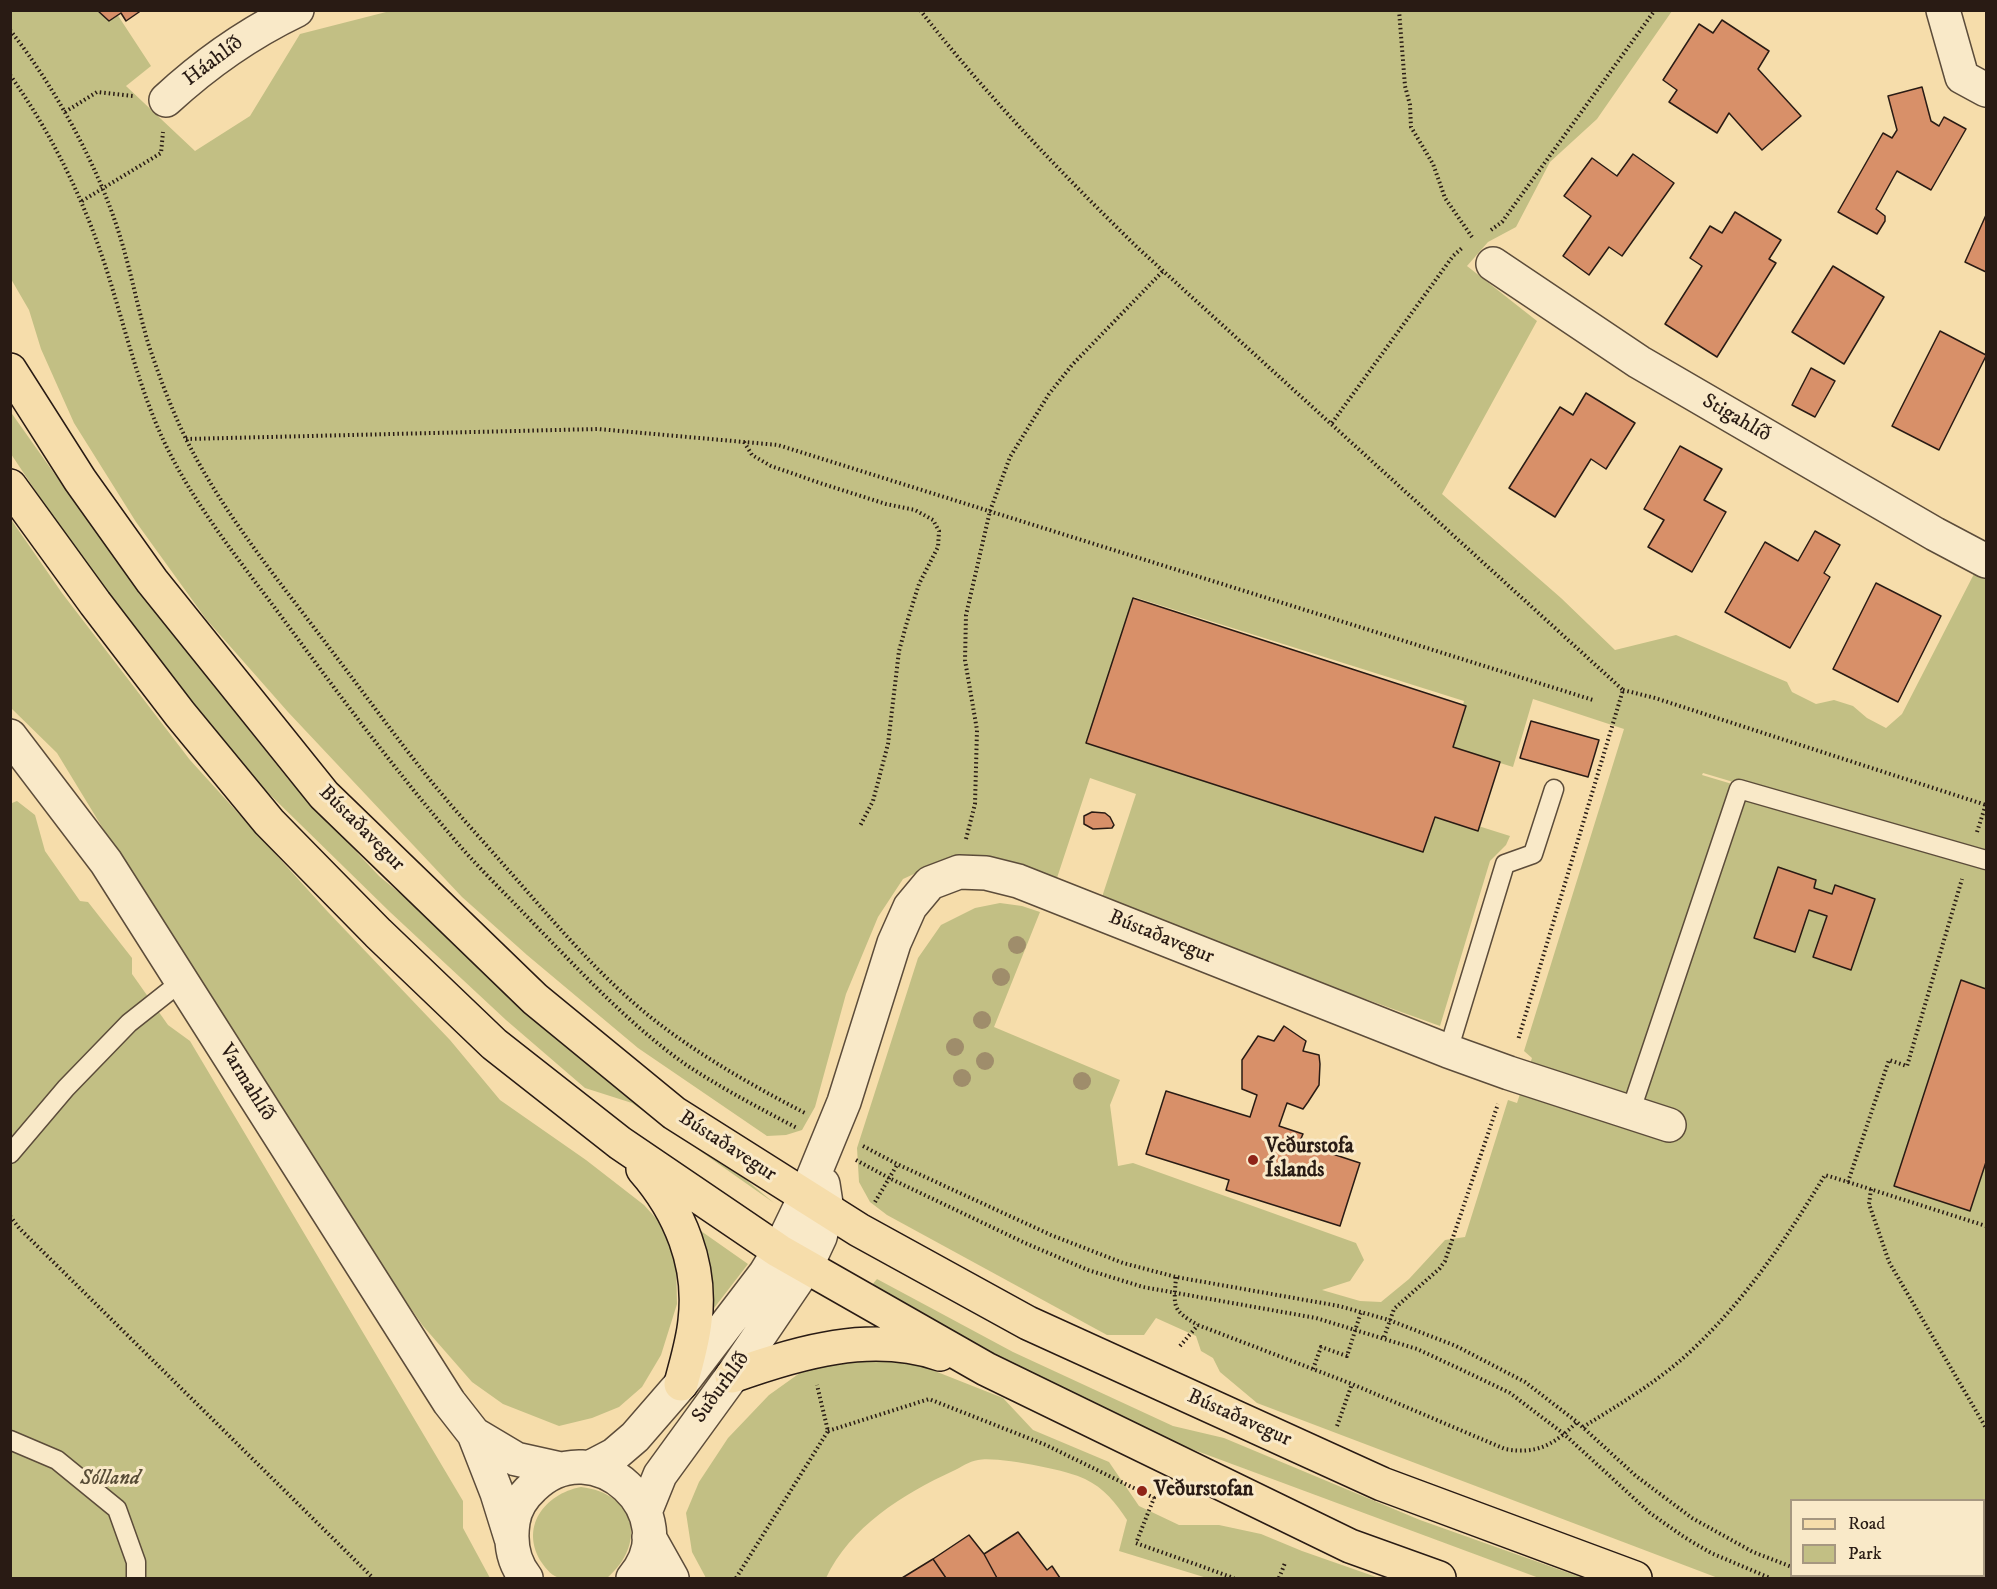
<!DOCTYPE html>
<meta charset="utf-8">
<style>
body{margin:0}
#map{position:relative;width:1997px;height:1589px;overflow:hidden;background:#f6ddab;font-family:"IM FELL DW Pica",serif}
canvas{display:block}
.frame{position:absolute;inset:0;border:12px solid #291b14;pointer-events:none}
.legend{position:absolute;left:1790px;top:1499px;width:195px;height:78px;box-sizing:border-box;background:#f9e9c8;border:2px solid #a69780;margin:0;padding:8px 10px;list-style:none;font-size:18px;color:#291b14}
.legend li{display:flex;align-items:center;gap:12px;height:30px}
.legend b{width:30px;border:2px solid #a69780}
</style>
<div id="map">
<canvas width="1997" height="1589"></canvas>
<div class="frame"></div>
<ul class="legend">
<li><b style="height:8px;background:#f6ddab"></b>Road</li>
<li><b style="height:16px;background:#c2bf84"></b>Park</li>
</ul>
</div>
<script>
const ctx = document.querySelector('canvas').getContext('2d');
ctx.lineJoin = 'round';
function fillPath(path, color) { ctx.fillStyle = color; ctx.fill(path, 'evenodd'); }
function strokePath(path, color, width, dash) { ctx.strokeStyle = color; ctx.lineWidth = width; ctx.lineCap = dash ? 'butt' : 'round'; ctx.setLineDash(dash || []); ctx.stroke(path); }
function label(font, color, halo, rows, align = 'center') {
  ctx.font = font + ' "IM FELL DW Pica",serif'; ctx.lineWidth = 6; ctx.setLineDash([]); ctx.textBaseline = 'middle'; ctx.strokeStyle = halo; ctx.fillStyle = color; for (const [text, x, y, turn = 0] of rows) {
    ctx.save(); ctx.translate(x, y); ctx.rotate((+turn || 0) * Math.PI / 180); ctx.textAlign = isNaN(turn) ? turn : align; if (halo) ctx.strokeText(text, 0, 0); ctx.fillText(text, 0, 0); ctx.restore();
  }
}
fillPath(new Path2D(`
 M 11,11 L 115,11 L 151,66 L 126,86 L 195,151 L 250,116 L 300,34 L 390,11 L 1672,11 L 1597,119 L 1550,162 L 1516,227 L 1488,242 L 1467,266 L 1537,321 L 1442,494 L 1561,598 L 1615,650 L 1676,635 L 1787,682 L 1792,692 L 1816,704 L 1834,700 L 1853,706 L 1867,718 L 1886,728 L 1902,714 L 1975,572 L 1986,578 L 1986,857 L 1703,773 L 1702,775 L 1986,860 L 1986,1578 L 1718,1578 L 1257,1403 L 1220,1372 L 1213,1358 L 1201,1351 L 1196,1336 L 1156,1318 L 1144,1335 L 1107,1335 L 887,1215 L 870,1202 L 859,1182 L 857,1148 L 918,958 L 941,925 L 975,908 L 1000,903 L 1022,906 L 1040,912 L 994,1027 L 1120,1080 L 1110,1105 L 1118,1166 L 1133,1163 L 1356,1243 L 1364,1260 L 1350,1281 L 1322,1290 L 1360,1301 L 1381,1302 L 1409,1279 L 1445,1240 L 1465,1237 L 1508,1100 L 1517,1103 L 1532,1058 L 1524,1051 L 1624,729 L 1533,699 L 1513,767 L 1452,748 L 1464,701 L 1134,597 L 1089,740 L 1434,812 L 1510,836 L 1506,845 L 1490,861 L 1440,1026 L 1100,903 L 1136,794 L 1090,778 L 1054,887 L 927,868 L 903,879 L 878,917 L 846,994 L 815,1107 L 802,1130 L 786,1135 L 767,1136 L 638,1048 L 527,955 L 462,897 L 288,712 L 206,619 L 136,522 L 74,423 L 41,349 L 29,310 L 11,279 ZM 1792,1500 L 1984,1500 L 1984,1576 L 1792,1576 Z
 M 10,411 L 129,579 L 288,779 L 379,876 L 774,1203 L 632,1103 L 585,1088 L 506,1020 L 390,912 L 255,780 L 91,574 L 11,454 Z
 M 10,518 L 62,593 L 190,760 L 328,912 L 450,1040 L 500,1100 L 586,1160 L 644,1205 L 671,1235 L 676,1261 L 677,1304 L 661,1355 L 642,1387 L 619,1407 L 592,1418 L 559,1426 L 503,1404 L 472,1382 L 423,1326 L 275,1111 L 57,753 L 11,708 Z
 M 10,801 L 12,803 L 17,801 L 35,815 L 45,851 L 80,901 L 88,902 L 132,958 L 132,974 L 168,1025 L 190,1041 L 463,1501 L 463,1528 L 490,1578 L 11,1578 Z
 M 691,1224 L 748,1264 L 711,1312 Z
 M 877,1279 L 1013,1352 L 1173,1426 L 1224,1438 L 1420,1520 L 1583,1578 L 1539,1578 L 1170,1441 L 1007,1361 L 871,1286 Z
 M 845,1361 L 912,1362 L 1003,1398 L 1033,1430 L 1109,1462 L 1139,1506 L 1179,1525 L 1219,1525 L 1261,1534 L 1302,1551 L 1379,1578 L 1207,1578 L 1119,1551 L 1127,1520 C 1116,1503 1104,1488 1085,1479 C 1067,1470 997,1456 978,1460 C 969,1461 960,1468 953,1471 C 903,1494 850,1527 826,1578 L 706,1578 L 692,1552 L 686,1513 L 699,1482 L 728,1438 L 769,1395 L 804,1370 Z
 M 581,1487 C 635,1493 648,1543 607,1578 C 592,1578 574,1582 560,1578 C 553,1577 546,1569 542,1563 C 519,1528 544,1494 581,1487 Z`), '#c2bf84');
const building = new Path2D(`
 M 97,10 L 142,10 L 126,21 L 121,13 L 109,21 Z
 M 1722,20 L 1769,51 L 1758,69 L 1801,116 L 1762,150 L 1729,113 L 1717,133 L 1669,102 L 1677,90 L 1663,80 L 1699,24 L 1713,33 Z
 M 1922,87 L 1931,121 L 1939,126 L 1944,117 L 1966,129 L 1931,190 L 1897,171 L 1876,209 L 1885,216 L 1885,221 L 1877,234 L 1838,212 L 1883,133 L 1892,138 L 1897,130 L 1888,96 Z
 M 1633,154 L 1674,183 L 1622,256 L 1609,247 L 1589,275 L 1563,256 L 1591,216 L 1564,196 L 1592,158 L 1617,176 Z
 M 1735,212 L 1781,240 L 1769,259 L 1776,263 L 1717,357 L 1665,324 L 1702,266 L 1690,258 L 1710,226 L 1722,233 Z
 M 1986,215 L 1986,272 L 1965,262 Z
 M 1833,266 L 1884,297 L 1844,364 L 1792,332 Z
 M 1940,331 L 1986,355 L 1986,356 L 1939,450 L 1892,426 Z
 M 1811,368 L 1835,381 L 1815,417 L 1792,405 Z
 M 1586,393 L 1635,423 L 1606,469 L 1591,459 L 1555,517 L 1509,488 L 1560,407 L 1573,415 Z
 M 1680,446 L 1722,469 L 1704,500 L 1726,512 L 1692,572 L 1648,547 L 1664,520 L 1644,509 Z
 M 1815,531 L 1840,545 L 1824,573 L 1830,577 L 1790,648 L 1725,612 L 1765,542 L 1798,561 Z
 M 1876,583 L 1941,616 L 1898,702 L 1833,669 Z
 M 1133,598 L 1466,706 L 1453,747 L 1500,762 L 1478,831 L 1435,817 L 1423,852 L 1086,743 Z
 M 1531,721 L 1599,740 L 1588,777 L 1520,758 Z
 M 1092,812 L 1105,813 L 1110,817 L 1114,825 L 1112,828 L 1093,829 L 1084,824 L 1084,816 Z
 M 1778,867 L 1816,880 L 1814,888 L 1832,894 L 1835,885 L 1875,899 L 1851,970 L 1813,957 L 1827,916 L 1809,910 L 1795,952 L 1754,938 Z
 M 1961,980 L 1986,989 L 1986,1162 L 1970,1211 L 1894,1186 Z
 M 1284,1026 L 1306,1041 L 1303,1051 L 1319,1055 L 1320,1064 L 1319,1085 L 1308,1102 L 1303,1109 L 1287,1103 L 1279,1126 L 1303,1134 L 1299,1143 L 1360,1163 L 1340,1226 L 1226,1190 L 1229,1180 L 1146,1154 L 1166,1091 L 1250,1117 L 1257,1095 L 1242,1089 L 1242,1060 L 1258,1036 L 1274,1041 Z
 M 1018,1532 L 1047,1570 L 1052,1566 L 1060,1578 L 997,1578 L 984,1554 Z
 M 969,1535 L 984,1554 L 997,1578 L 946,1578 L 933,1559 Z
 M 933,1559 L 946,1578 L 902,1578 Z`);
fillPath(building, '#d89069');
strokePath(building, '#291b14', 1.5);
const lane = new Path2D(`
 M 1448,1051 L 1505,864 L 1533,854 L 1554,789
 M 1630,1113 L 1739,789 L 1986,860
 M 10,1154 L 66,1088 L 129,1023 L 182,981
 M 10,1440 L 57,1460 L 117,1509 L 136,1562 L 136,1578`);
const street = new Path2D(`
 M 1943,10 L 1962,77 L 1986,90
 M 166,100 C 206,63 247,34 297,10
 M 1493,264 L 1639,362 L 1935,534 L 1986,561
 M 10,736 L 106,862 L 449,1402 L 474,1434 L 497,1493 L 511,1538
 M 474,1434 L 516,1459 L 561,1469
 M 591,1467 L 614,1455 L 635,1437 L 681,1384 L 765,1274 L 779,1251 L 805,1197 L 844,1102 L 894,943 L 910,907 L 930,883 L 959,872 L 986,873 L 1018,881 L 1448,1051 L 1509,1073 L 1669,1125
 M 645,1512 L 660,1475 L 732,1376 L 806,1267 L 820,1237 L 827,1210 L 823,1184
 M 649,1537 L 672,1578
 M 526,1578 C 513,1562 510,1542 513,1522 C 515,1508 523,1496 533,1487 C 594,1427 688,1515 633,1578`);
const primary = new Path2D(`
 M 10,370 L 80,480 L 152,581 L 324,795 L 535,999 L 674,1113 L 859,1230 L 1028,1323 L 1382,1484 L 1635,1578
 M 10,486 L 95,603 L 180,714 L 269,822 L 378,933 L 494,1044 L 620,1143 L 779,1251 L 986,1369 L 1350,1546 L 1439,1578
 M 643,1169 C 680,1211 702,1265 695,1321 C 693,1342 686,1364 681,1384
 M 732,1376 C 799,1352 871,1331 940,1354`);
strokePath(lane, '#5c4c3a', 21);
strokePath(street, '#5c4c3a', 36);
strokePath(primary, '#291b14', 36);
strokePath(new Path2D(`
 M 920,10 C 986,95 1062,174 1139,249 L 1623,690 L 1518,1040
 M 1399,10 L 1405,86 L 1410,105 L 1411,127 L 1433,164 L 1445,198 L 1472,237
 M 10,30 C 54,86 96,162 118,230 C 130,267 137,305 148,343 C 159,376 171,408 186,439 C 224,515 280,582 331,650 C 367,697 402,746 440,792 C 465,822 492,851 517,880 C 561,930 605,982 658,1023 C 704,1058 753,1086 805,1113
 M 10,75 C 52,134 84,200 106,268 C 124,324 137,381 161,435 C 193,506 246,568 292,631 C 343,700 394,768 449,833 C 476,866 508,896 537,927 C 584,975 630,1025 685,1064 C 721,1088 759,1108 797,1128
 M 65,112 L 97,92 L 133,96
 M 82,201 L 161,153 L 163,132
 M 1491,230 L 1502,222 L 1655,10
 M 1332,423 L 1453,256 L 1462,248
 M 186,439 L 598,429 L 778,445 L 1593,700
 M 744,442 L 752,455 L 771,466 L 823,484 L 886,504 L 915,510 L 933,520 L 939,531 L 938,547 L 919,584 L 907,622 L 899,651 L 888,744 L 873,801 L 860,826
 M 1623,690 L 1655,698 L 1986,805
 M 1977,832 L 1986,804
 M 966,839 L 975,804 L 977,730 L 965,660 L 966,615 L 990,511 L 1010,457 L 1049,394 L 1072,365 L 1164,270
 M 863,1146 L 897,1164 L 1051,1235 L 1123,1263 L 1176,1277 L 1339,1306 L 1389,1320 L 1456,1346 L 1525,1382 L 1577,1422 L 1636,1476 L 1692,1518 L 1753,1552 L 1792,1567
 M 856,1160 L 889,1178 L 1025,1243 L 1088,1270 L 1143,1287 L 1316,1318 L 1417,1349 L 1458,1368 L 1510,1393 L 1564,1434 L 1650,1513 L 1684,1537 L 1711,1553 L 1770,1578
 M 1848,1182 L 1986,1226
 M 1871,1189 L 1869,1204 L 1889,1262 L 1986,1428
 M 875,1202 L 897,1165
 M 10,1216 L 19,1228 L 373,1578
 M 1176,1277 C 1174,1306 1171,1310 1198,1325 L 1352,1384 L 1505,1449 C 1537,1455 1555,1444 1577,1422
 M 1384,1337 L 1394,1309 L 1440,1268 L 1445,1261 L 1498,1104
 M 1180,1346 L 1198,1325
 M 1313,1369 L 1321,1347 L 1347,1356 L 1361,1312
 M 1337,1426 L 1352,1384
 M 1583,1427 C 1620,1404 1659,1381 1692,1350 C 1747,1298 1786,1239 1825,1175 L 1848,1182 L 1889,1060 L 1907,1066 L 1962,879
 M 828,1431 L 929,1399 L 1046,1445 L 1154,1498 L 1136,1543 L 1234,1578
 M 1816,1576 L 1824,1578
 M 736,1578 L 828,1431 L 817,1385
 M 1279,1578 L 1285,1563`), '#291b14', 4, [1.5, 3]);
strokePath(lane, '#f9e9c8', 18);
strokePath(street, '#f9e9c8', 33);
strokePath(primary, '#f6ddab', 33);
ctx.fillStyle = '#9f8d6b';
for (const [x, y] of [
 [1017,945],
 [1001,977],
 [982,1020],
 [955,1047],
 [985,1061],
 [962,1078],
 [1082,1081]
]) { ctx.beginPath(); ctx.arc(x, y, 9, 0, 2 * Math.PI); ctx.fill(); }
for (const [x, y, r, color] of [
 [1253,1160,6,"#8f2418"],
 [1142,1491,6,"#8f2418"]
]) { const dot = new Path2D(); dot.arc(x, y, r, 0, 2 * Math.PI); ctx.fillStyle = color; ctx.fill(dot); strokePath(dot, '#f9e9c8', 2); }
label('21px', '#291b14', '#f9e9c8', [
 ["Háahlíð",214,62,-37],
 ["Stigahlíð",1736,419,30],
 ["Bústaðavegur",361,829,45],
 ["Bústaðavegur",1161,938,22],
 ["Varmahlíð",246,1083,58],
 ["Bústaðavegur",727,1147,33],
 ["Suðurhlíð",722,1388,-54],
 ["Bústaðavegur",1239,1419,24]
]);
label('bold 21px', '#291b14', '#f9e9c8', [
 ["Veðurstofa",1265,1148],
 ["Íslands",1265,1172],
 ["Veðurstofan",1154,1491]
], 'left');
label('italic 21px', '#574c36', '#f9e9c8', [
 ["Sólland",110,1480]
]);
</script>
